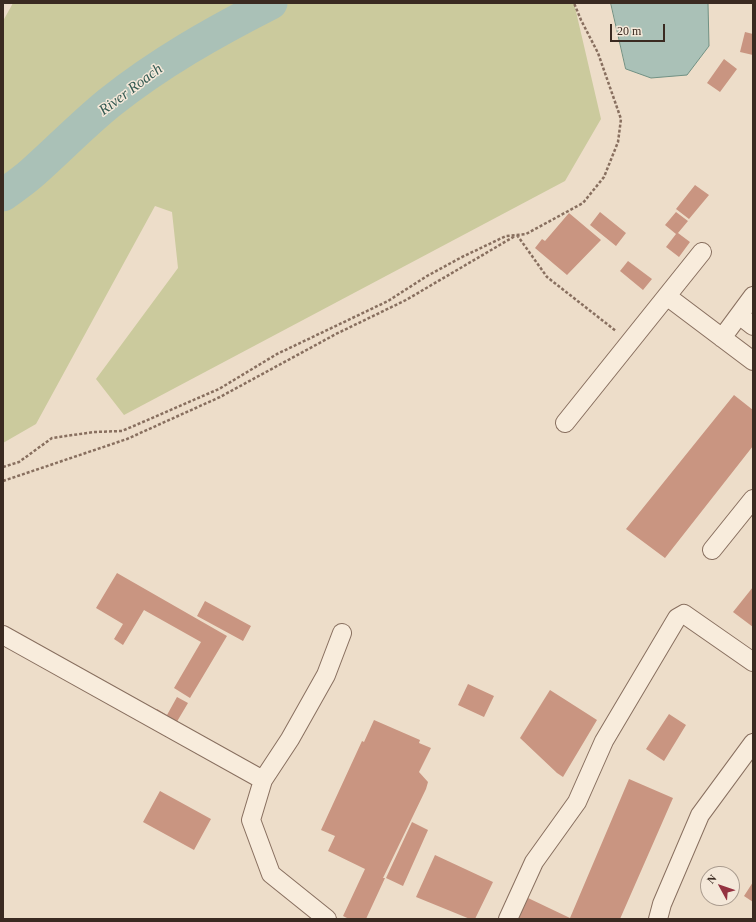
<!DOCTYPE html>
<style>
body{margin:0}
#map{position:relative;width:756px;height:922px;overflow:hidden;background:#edddc9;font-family:"Times New Roman",serif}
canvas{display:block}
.frame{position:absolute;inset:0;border:4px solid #3a2a21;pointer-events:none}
.north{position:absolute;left:700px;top:866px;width:40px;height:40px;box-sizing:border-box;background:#f4e8d9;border:1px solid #aa9c8f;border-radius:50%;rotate:310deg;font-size:11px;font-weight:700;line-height:16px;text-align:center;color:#3a2a21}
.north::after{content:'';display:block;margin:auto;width:14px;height:18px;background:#943240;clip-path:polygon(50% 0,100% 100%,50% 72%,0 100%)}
.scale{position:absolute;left:610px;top:24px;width:55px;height:18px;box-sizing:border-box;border:2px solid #3a2a21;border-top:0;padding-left:5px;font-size:12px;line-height:14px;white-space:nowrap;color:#3a2a21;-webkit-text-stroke:3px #f4e8d9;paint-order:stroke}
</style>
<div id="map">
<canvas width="756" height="922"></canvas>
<div class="frame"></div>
<div class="north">N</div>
<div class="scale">20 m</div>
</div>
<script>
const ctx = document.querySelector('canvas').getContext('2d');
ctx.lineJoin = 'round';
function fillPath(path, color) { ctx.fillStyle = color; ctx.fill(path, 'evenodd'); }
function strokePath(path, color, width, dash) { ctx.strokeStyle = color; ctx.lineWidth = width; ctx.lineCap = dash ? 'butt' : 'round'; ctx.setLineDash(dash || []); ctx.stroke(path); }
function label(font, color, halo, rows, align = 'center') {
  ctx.font = font + ' "Times New Roman",serif'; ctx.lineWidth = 3; ctx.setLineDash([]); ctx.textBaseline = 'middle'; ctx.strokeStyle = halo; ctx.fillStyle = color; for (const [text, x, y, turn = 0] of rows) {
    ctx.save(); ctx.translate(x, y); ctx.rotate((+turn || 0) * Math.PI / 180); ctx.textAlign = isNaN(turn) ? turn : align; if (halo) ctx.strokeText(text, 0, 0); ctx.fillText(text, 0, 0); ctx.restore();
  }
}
fillPath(new Path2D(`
 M 13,3 L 574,3 L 601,119 L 565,181 L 124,415 L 96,379 L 178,268 L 172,212 L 155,206 L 36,424 L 3,443 L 3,21 Z`), '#cbca9d');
const water = new Path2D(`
 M 611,3 L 708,3 L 709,46 L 687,75 L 651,78 L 626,69 Z`);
fillPath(water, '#aac1b7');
strokePath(water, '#709083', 1);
strokePath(new Path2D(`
 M 3,195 C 13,188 23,181 32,173 C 58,150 82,125 109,103 C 159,63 214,32 271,3`), '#aac1b7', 33);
fillPath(new Path2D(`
 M 745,32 L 753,34 L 753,55 L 740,52 Z
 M 724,59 L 737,69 L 720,92 L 707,83 Z
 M 695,185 L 709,195 L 689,219 L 676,209 Z
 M 600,212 L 626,233 L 616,246 L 590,225 Z
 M 676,212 L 688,221 L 678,233 L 690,242 L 679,257 L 666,247 L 676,234 L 665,225 Z
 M 569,213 L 601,240 L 567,275 L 535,248 L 542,239 L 545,241 Z
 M 628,261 L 652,279 L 643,290 L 620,271 Z
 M 734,395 L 753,410 L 753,446 L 665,558 L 626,529 Z
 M 117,573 L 227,636 L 190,698 L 174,688 L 201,642 L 144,610 L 123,645 L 114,639 L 123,624 L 96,608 Z
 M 753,587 L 753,627 L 733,612 Z
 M 205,601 L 251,626 L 243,641 L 197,616 Z
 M 468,684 L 494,696 L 484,717 L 458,705 Z
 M 550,690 L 597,720 L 563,777 L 557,773 L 520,738 Z
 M 177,697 L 188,703 L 172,730 L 152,718 L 157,709 L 167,715 Z
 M 669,714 L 686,725 L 664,761 L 646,749 Z
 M 374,720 L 420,740 L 419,743 L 431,748 L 419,772 L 428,782 L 426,789 L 383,878 L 385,878 L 366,919 L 349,919 L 343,916 L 365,869 L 328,851 L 335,836 L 321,830 L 362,741 L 364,742 Z
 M 629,779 L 673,798 L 620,919 L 518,919 L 528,898 L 570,918 Z
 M 160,791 L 211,819 L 194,850 L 143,822 Z
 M 412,822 L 428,830 L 403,886 L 386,878 Z
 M 435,855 L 493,882 L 475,919 L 470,919 L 416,897 Z
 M 753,882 L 753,902 L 744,896 Z`), '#c99581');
const minor = new Path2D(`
 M 668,297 L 753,361
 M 739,315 L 753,326
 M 722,338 L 753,296
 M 565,423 L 702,252
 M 712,550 L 753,499
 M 3,635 L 263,780
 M 327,919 L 271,874 L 251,820 L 263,780 L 290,739 L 326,675 L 342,633
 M 508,919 L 534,862 L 577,802 L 604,741 L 677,618 L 684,614 L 753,662
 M 658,919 L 662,904 L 700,815 L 753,743`);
strokePath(minor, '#886f5f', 20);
strokePath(new Path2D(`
 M 517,235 L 547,277 L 616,331
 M 3,467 L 19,462 L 52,438 L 94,432 L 122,431 L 219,389 L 277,354 L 388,301 L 427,276 L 462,257 L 506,236 L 526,234 L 583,203 L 604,177 L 618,142 L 621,119 L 598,53 L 581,20 L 574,3
 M 3,481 L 127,439 L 220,397 L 336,334 L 406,300 L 515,236`), '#886f5f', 2.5, [3, 2]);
strokePath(minor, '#f8ecdc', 18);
label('italic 15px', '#325951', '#f4e8d9', [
 ["River Roach",131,90,-37]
]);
</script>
